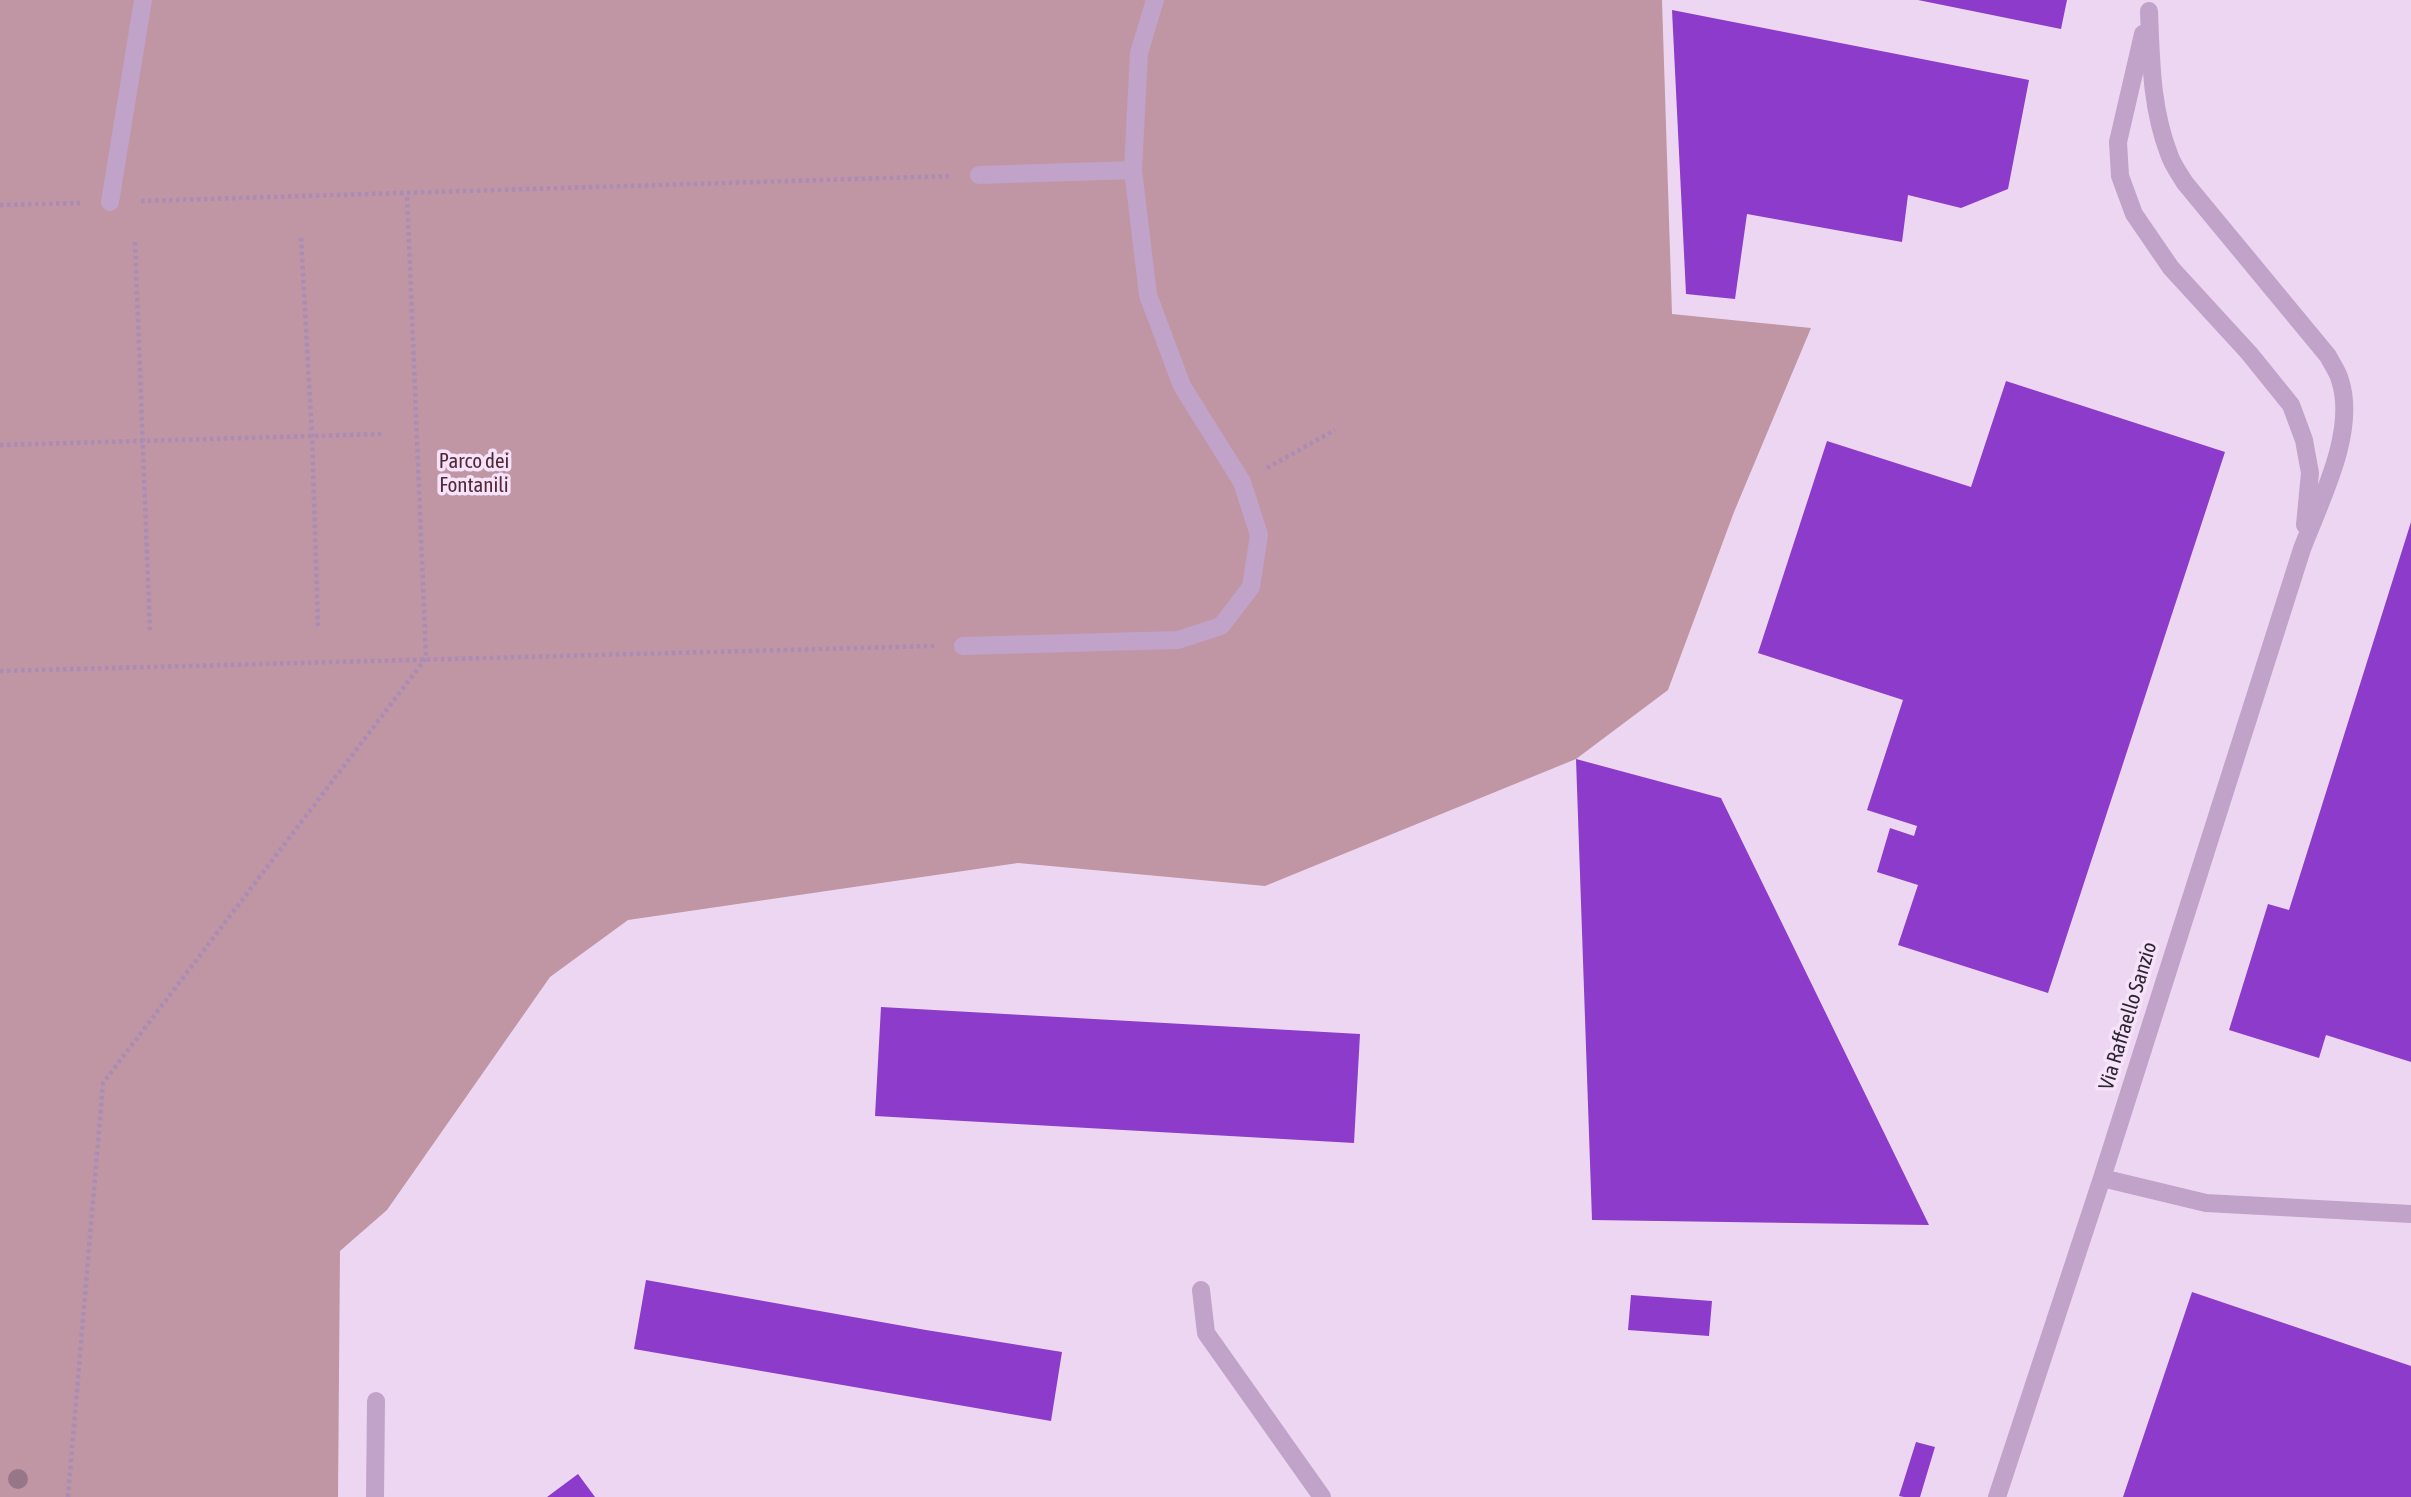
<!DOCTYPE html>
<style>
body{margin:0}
canvas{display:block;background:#edd6f1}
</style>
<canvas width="2411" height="1497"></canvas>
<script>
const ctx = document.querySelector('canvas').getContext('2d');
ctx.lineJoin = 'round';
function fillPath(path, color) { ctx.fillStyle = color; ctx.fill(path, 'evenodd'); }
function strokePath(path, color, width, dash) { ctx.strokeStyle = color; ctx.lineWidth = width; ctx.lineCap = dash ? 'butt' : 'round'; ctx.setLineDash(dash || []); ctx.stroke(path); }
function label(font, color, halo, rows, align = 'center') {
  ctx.font = font + ' "Asap Condensed",sans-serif'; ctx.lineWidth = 7; ctx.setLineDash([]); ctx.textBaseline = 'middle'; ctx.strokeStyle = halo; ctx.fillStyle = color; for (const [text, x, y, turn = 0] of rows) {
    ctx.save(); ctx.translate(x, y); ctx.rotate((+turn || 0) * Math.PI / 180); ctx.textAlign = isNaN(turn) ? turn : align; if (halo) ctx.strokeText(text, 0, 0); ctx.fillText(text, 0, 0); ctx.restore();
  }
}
fillPath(new Path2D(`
 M 0,0 L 1662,0 L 1672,314 L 1811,328 L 1734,512 L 1668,690 L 1576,759 L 1265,886 L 1018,863 L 628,920 L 550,977 L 387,1210 L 340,1251 L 338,1497 L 0,1497 Z`), '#c096a4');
fillPath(new Path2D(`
 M 1918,0 L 2067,0 L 2061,29 Z
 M 1672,10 L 2029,80 L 2008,189 L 1961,208 L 1908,195 L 1902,242 L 1747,214 L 1735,299 L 1686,294 Z
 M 2006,381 L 2225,452 L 2048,993 L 1898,945 L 1918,885 L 1877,872 L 1890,828 L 1914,836 L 1917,826 L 1867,810 L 1903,700 L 1758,653 L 1827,441 L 1971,487 Z
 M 2411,522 L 2411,1062 L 2326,1035 L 2319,1058 L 2229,1030 L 2268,904 L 2289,910 Z
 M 1576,759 L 1721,798 L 1929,1225 L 1592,1220 Z
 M 881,1007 L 1360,1034 L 1354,1143 L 875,1116 Z
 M 646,1280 L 926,1330 L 1062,1352 L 1051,1421 L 634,1349 Z
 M 2192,1292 L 2411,1366 L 2411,1497 L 2123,1497 Z
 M 1631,1295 L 1712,1301 L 1709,1336 L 1628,1330 Z
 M 1916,1442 L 1935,1447 L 1920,1497 L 1904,1497 L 1899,1496 Z
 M 578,1474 L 595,1497 L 547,1497 Z`), '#8c3bca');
strokePath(new Path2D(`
 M 141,201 L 951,176
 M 0,205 L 80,203
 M 301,238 L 312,436 L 318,628
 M 135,242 L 150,631
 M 0,445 L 382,434
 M 1267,468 L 1335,430
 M 0,671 L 934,646
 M 68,1497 L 103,1083 L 426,658 L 407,195`), '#ab8cb5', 4.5, [3.5, 3.5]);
strokePath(new Path2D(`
 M 2143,34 L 2118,142 L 2120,176 L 2134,214 L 2171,268 L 2249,353 L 2291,405 L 2304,440 L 2310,473 L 2305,525
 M 979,175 L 1133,170
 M 110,202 L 143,0
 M 963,646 L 1178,640 L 1221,626 L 1251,587 L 1259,535 L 1242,482 L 1182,386 L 1148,295 L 1133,170 L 1139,53 L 1155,0
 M 2102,1178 L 2206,1203 L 2411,1214
 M 1201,1290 L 1206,1333 L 1322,1497
 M 375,1497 L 376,1401
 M 1997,1497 L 2102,1178 L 2302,549 C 2320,501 2357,432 2340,380 C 2338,372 2332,364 2328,356 L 2185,183 C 2179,173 2172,164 2169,154 C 2151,108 2151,59 2149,11`), '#c1a2c9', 18);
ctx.fillStyle = '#98768a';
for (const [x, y] of [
 [18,1479]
]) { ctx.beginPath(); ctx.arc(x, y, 10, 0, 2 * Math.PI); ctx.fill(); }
label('21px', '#532835', '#f6e2f9', [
 ["Parco dei",474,461],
 ["Fontanili",474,485]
]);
label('21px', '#2e2534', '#f6e2f9', [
 ["Via Raffaello Sanzio",2128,1016,-73]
]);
</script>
